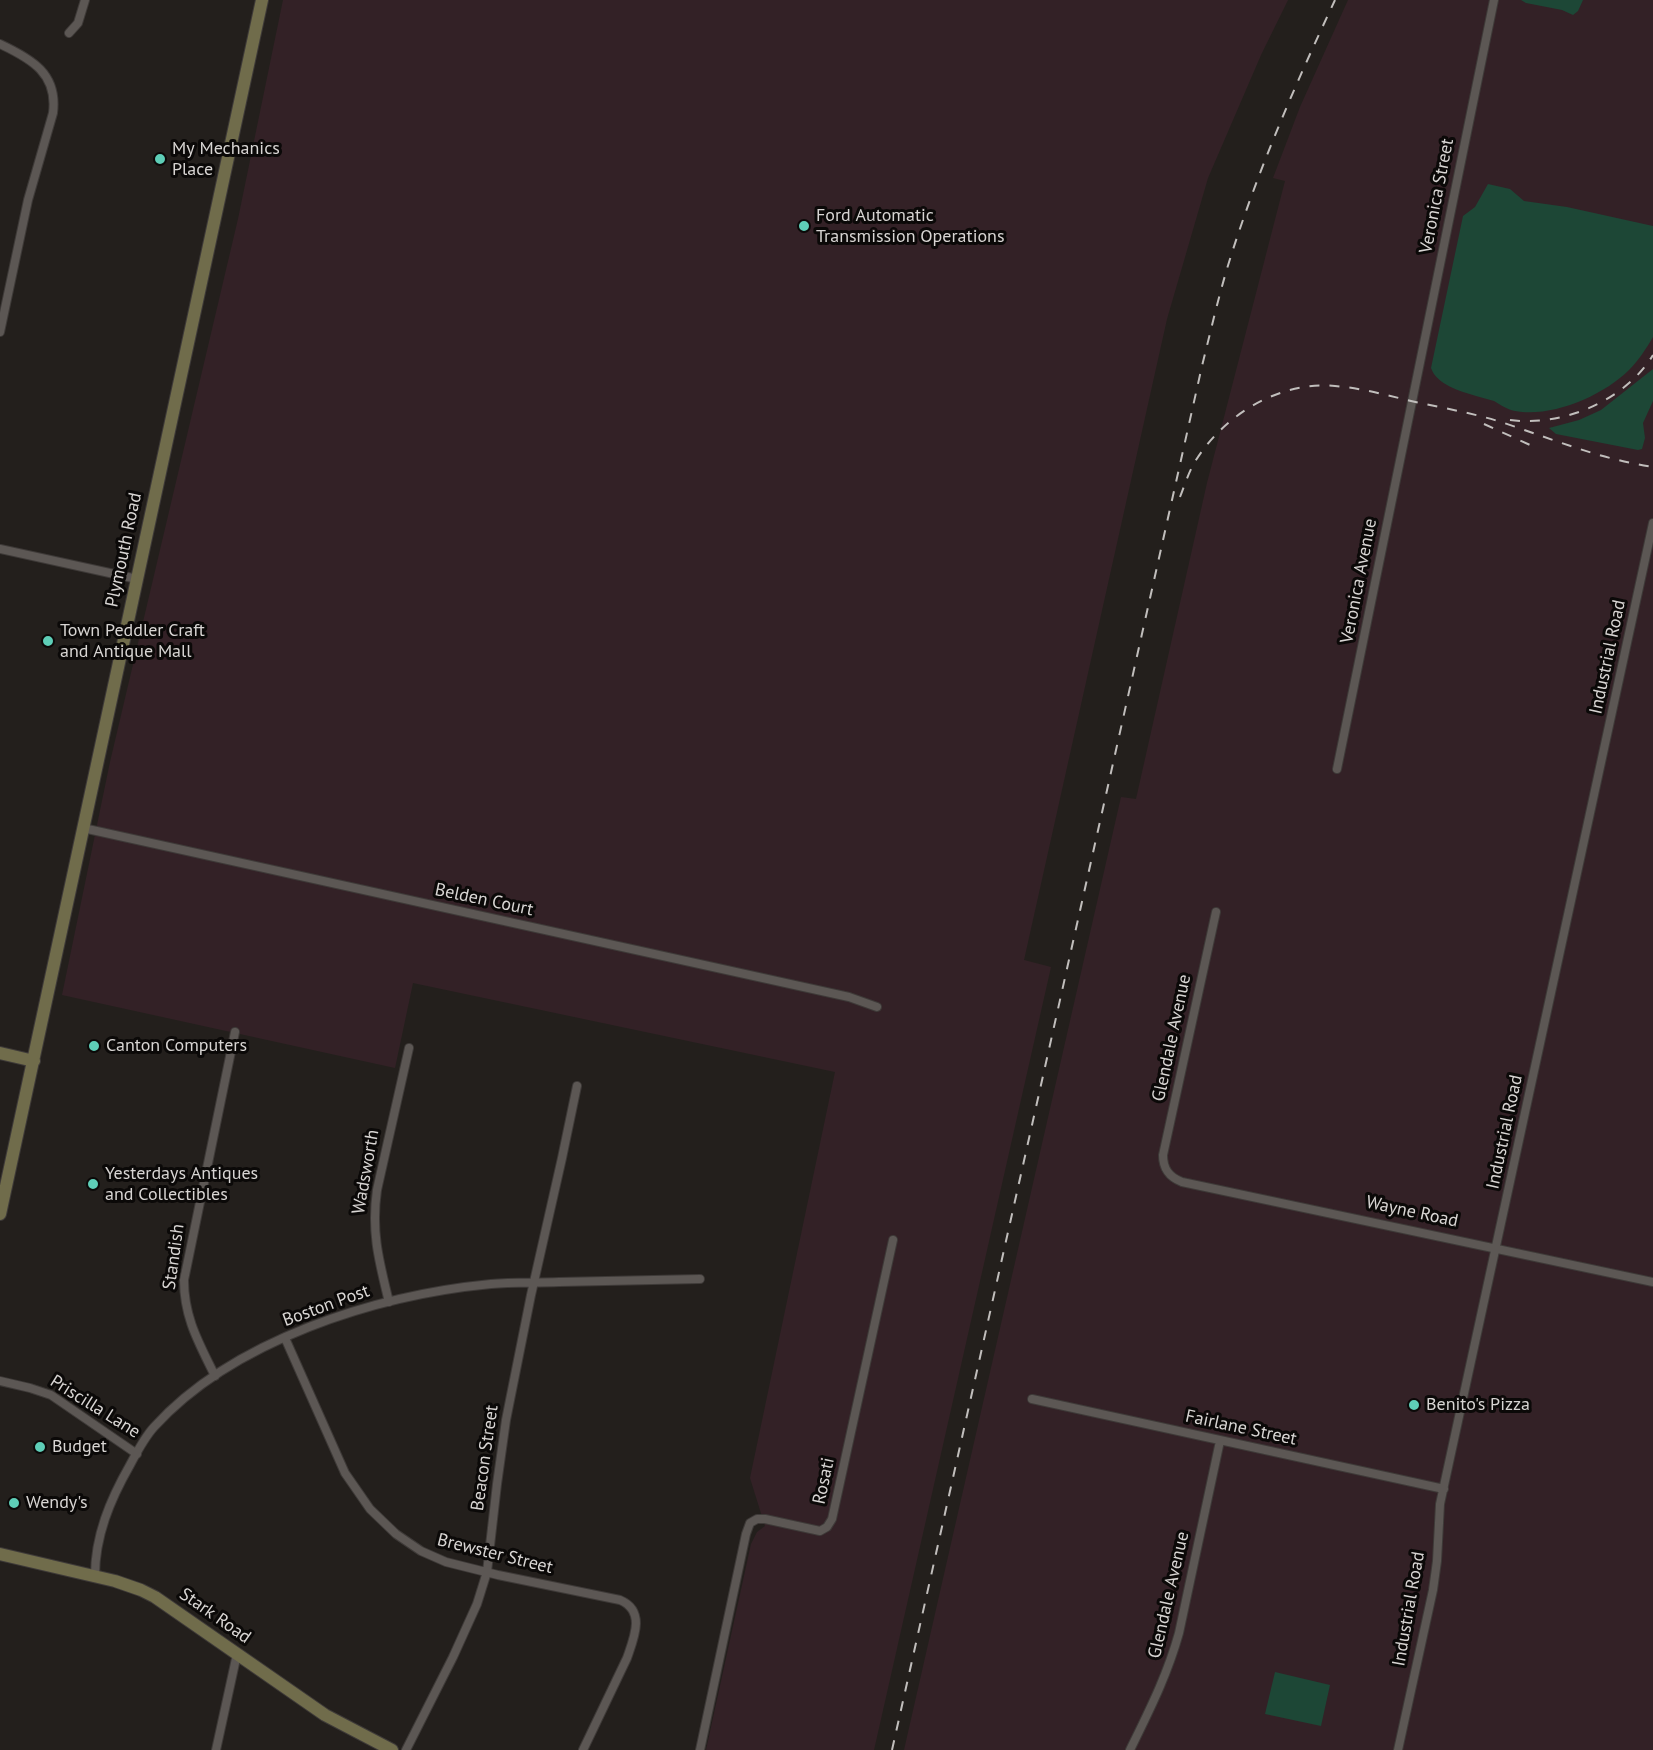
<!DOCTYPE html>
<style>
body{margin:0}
canvas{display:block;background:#231f1c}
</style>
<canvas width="1653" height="1750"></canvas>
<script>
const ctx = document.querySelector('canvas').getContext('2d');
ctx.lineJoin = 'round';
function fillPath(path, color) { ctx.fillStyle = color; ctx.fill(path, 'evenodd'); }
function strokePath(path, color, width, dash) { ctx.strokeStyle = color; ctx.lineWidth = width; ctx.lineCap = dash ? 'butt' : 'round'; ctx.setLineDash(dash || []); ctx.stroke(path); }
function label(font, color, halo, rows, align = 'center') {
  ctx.font = font + ' "PT Sans",sans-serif'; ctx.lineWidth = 6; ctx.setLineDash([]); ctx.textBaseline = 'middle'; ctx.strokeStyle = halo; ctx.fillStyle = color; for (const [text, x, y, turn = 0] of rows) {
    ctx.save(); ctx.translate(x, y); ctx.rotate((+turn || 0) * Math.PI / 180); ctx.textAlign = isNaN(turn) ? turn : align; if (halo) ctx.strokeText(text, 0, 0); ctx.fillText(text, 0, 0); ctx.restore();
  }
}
fillPath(new Path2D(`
 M 283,0 L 1288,0 L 1261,55 L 1208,178 L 1167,319 L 1024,960 L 1051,967 L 874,1750 L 706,1750 L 751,1544 L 757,1532 L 765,1526 L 750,1478 L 835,1072 L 413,983 L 395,1068 L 62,995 L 110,762 L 238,219 Z
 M 1348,0 L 1653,0 L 1653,1750 L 904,1750 L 1121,797 L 1136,799 L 1207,483 L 1285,181 L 1273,178 L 1300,107 Z`), '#332126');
fillPath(new Path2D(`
 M 1521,0 L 1583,0 L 1578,11 L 1573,15 L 1562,10 L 1526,3 Z
 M 1488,184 L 1510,189 L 1524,201 L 1567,207 L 1653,226 L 1653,337 C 1646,349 1638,361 1629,370 C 1603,396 1551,418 1515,411 C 1506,409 1501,405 1494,401 C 1488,399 1482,398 1476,396 C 1460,391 1437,385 1431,368 L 1463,216 L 1475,207 Z
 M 1653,369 L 1653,401 L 1643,423 L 1645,438 L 1642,449 L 1638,450 L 1556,434 L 1549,428 L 1579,420 L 1601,410 Z
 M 1275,1672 L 1330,1685 L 1321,1726 L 1265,1714 Z`), '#1d4736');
const street = new Path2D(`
 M 69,33 L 78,23 L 85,0
 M 0,44 C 32,59 58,74 53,113 L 28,200 L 0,332
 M 0,549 L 137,579
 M 1337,769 L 1494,0
 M 83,828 L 849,997 L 877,1007
 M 1216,912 L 1163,1155 C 1163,1169 1169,1177 1182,1182 L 1653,1282
 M 389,1302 C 379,1261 371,1232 377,1190 L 409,1048
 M 285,1338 L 345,1473 L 370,1509 L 396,1534 L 421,1551 L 446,1562 L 498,1575 L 620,1600 C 646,1611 634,1638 627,1658 L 583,1750
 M 215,1376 C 199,1343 184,1318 184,1280 L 235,1032
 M 0,1381 L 30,1388 L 51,1395 L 137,1454
 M 1032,1399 L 1444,1489
 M 95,1576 C 95,1536 110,1500 130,1465 C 137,1452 144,1438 154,1427 C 233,1340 376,1295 491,1284 C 513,1282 536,1283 559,1282 C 606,1281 653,1280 700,1279
 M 216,1750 L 237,1654
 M 406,1750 L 453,1657 L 477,1604 L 487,1572 L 497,1484 L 506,1420 L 531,1295 L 562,1158 L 577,1086
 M 700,1750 L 746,1534 L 750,1523 L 757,1519 L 765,1519 L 820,1531 L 827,1527 L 832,1519 L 893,1240
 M 1130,1750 C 1149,1711 1167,1676 1179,1633 L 1220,1441
 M 1398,1750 L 1433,1590 L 1437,1561 L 1440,1504 L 1653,523`);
const secondary = new Path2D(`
 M 0,1053 L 34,1061
 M 0,1214 L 262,0
 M 0,1554 L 115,1581 L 141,1590 L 155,1597 L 325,1715 L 392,1750`);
strokePath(street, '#3e3a38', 10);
strokePath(secondary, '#3e3a38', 14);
strokePath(street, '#5c5754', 8);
strokePath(secondary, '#706c4b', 12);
strokePath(new Path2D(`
 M 1510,420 C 1562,427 1625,401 1653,355
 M 1484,424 L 1530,445
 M 1180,497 C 1185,484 1189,471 1196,460 C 1225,414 1280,381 1335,386 C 1361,388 1386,395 1411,401 C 1442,408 1474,413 1504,423 C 1555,440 1600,459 1653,467
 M 892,1750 L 1202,366 C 1211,330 1219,294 1230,259 C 1258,170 1295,85 1335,0`), '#c1bebc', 2, [10, 10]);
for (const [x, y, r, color] of [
 [160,159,6,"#5eceb7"],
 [804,226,6,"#5eceb7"],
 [48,641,6,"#5eceb7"],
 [94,1046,6,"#5eceb7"],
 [93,1184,6,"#5eceb7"],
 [1414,1405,6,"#5eceb7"],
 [40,1447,6,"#5eceb7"],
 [14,1503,6,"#5eceb7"]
]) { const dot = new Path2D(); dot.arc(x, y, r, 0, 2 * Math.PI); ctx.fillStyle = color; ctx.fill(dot); strokePath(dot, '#0b0908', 2); }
label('18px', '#d8d5d3', '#0b0908', [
 ["My Mechanics",172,149],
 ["Place",172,170],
 ["Ford Automatic",816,216],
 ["Transmission Operations",816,237],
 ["Town Peddler Craft",60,631],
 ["and Antique Mall",60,652],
 ["Canton Computers",106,1046],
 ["Yesterdays Antiques",105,1174],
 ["and Collectibles",105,1195],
 ["Benito's Pizza",1426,1405],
 ["Budget",52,1447],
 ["Wendy's",26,1503]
], 'left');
label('18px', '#d8d5d3', '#0b0908', [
 ["Veronica Street",1437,196,-79],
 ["Plymouth Road",124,550,-78],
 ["Veronica Avenue",1359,581,-79],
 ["Industrial Road",1608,657,-78],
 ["Belden Court",484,900,12],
 ["Glendale Avenue",1172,1038,-78],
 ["Industrial Road",1505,1132,-78],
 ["Wadsworth",366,1172,-80],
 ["Wayne Road",1412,1212,12],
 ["Standish",174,1257,-82],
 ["Boston Post",326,1306,-20],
 ["Priscilla Lane",95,1407,32],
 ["Fairlane Street",1241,1428,12],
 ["Beacon Street",485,1458,-82],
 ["Rosati",824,1481,-78],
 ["Brewster Street",495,1554,14],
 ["Glendale Avenue",1169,1595,-77],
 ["Industrial Road",1409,1609,-80],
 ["Stark Road",215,1616,35]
]);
</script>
